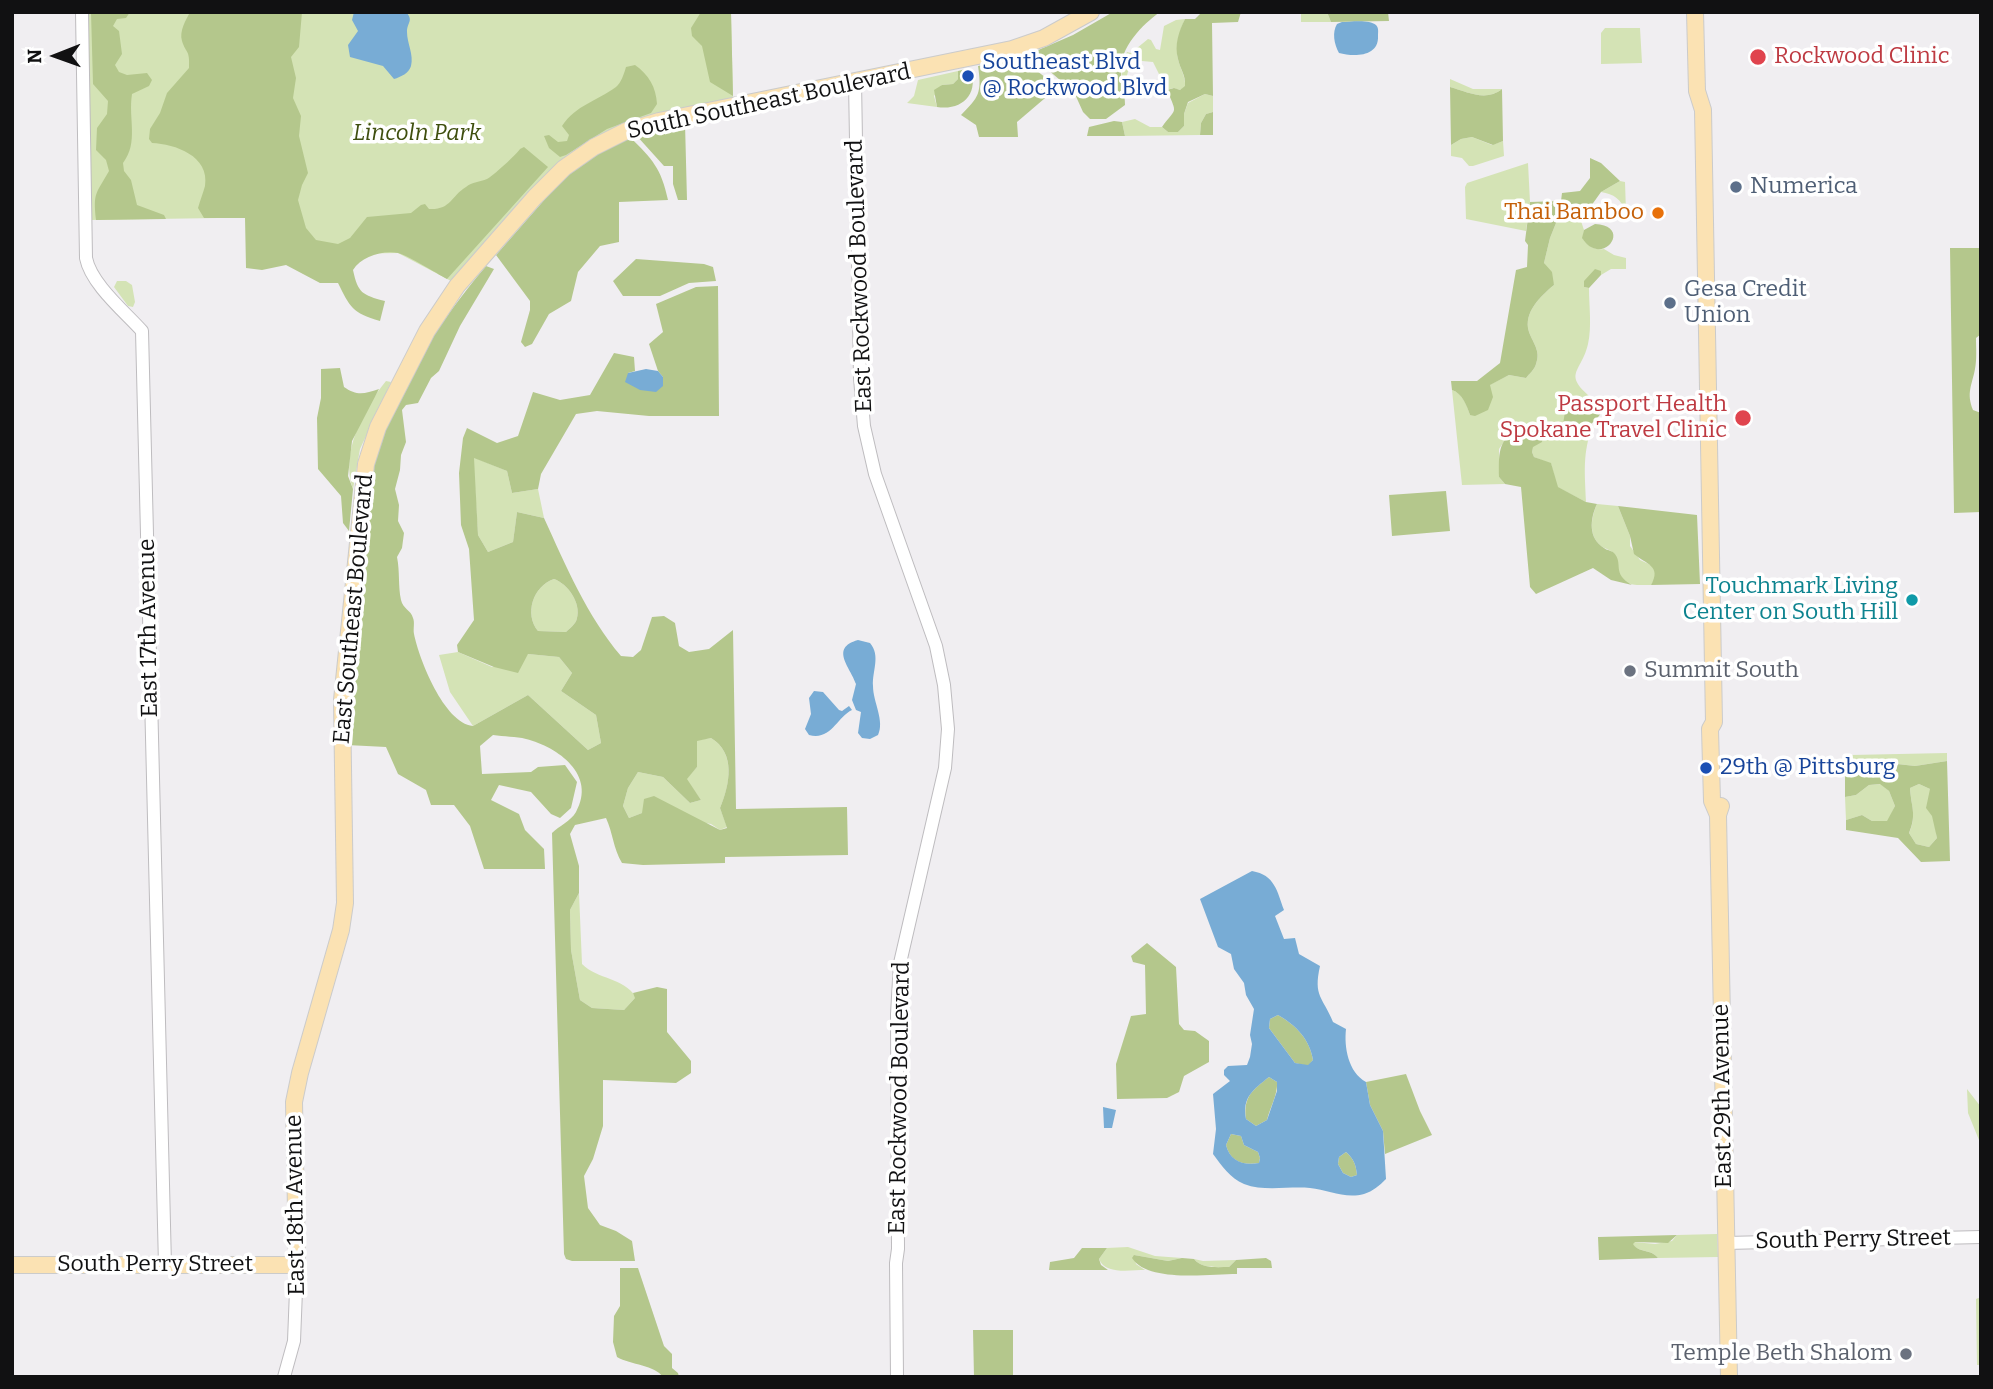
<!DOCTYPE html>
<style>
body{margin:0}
#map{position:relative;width:1993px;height:1389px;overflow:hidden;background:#f0eef1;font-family:Bitter,serif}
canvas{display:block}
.frame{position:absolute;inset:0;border:14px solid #111112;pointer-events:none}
.north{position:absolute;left:21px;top:21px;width:70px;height:70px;-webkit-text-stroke:5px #fff;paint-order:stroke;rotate:269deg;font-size:19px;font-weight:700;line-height:28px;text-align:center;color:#111112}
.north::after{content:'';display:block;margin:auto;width:24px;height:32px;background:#111112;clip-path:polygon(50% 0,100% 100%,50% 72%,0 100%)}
</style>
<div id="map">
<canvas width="1993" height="1389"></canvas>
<div class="frame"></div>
<div class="north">N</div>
</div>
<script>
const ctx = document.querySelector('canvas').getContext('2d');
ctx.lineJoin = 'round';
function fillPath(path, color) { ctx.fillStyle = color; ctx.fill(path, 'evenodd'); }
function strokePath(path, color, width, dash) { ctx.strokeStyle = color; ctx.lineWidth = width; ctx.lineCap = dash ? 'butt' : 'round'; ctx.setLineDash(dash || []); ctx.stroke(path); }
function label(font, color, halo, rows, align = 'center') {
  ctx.font = font + ' Bitter,serif'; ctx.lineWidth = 7; ctx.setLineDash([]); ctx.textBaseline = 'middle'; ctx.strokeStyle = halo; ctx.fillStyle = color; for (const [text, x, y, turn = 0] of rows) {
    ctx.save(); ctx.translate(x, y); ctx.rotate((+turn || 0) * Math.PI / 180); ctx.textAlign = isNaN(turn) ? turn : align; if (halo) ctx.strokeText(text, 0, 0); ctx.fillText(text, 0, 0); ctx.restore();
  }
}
fillPath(new Path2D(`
 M 87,12 L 731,12 L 733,99 L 656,115 L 542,180 L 451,281 L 398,253 L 282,255 L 281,217 L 91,220 Z
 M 1301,12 L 1327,12 L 1331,22 L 1301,22 Z
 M 1185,19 C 1180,30 1175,46 1178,59 C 1180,69 1186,76 1185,87 L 1180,90 L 1173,88 L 1167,90 L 1153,62 L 1131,60 L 1124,87 C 1121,73 1120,64 1127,52 L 1131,53 L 1148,39 L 1151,40 L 1156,49 L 1160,50 L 1164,26 L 1176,20 Z
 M 1605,28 L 1640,28 L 1642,63 L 1601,64 L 1601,33 Z
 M 958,71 L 958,79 L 953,84 L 942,85 L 934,96 L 937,107 L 907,103 L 914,96 L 918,80 Z
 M 1450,79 L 1473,89 L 1502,89 C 1486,102 1468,92 1450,87 Z
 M 1205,94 L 1213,96 L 1213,112 L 1206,114 L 1201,123 L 1200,135 L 1125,136 L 1122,122 L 1135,119 L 1150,127 L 1162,127 L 1168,132 L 1178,132 L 1184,126 L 1184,114 L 1188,103 Z
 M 1472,137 L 1492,145 L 1503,141 L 1504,156 L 1473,166 L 1469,166 L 1462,158 L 1451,156 L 1451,145 L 1461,139 Z
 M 1528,163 L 1530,202 L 1526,231 L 1466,219 L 1465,187 L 1467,183 Z
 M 1620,181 L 1625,182 L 1626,212 C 1621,199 1614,194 1601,192 Z
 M 1591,206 L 1581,221 L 1584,230 L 1583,239 C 1589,247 1594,250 1604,249 L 1614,255 L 1626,258 L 1626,269 L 1611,269 L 1601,275 L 1601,271 L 1584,287 L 1589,288 C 1589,306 1592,327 1588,344 C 1581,374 1561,373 1594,400 C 1579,402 1566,416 1562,429 L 1584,428 L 1593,425 C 1582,453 1585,474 1586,502 L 1557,487 L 1551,464 L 1534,457 L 1532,452 L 1535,427 L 1528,434 L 1509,434 L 1499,449 L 1499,477 L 1505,484 L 1462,485 L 1452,390 C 1462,393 1467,405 1470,415 L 1489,385 L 1509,375 L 1526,378 C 1529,374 1535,369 1536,364 C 1541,351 1533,343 1529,332 C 1523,312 1541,296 1554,285 L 1544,263 L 1550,238 L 1562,208 Z
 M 117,281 L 126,281 L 132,285 L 135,302 L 133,307 L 128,306 L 114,287 Z
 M 386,381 L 391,382 L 360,449 L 353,489 C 340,454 363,409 386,381 Z
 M 473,457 L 507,471 L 512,493 L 538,489 L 544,518 L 517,512 L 513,542 L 488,552 L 478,535 Z
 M 1597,504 L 1618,506 L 1630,536 L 1630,546 L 1640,560 L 1651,565 L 1656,570 L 1656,577 L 1651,585 C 1638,585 1622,587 1618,571 C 1616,566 1618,560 1615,555 C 1612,550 1605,549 1601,546 C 1588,535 1591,518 1597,504 Z
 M 554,579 C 568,584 581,603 577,618 C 576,624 570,628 566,632 L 538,631 C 524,614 533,586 554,579 Z
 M 458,652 L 492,667 L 528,654 L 559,657 L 572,673 L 561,691 L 596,715 L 601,743 L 588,750 L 528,695 L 473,726 L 450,692 L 439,655 Z
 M 711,738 C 736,753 730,785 720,808 L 727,827 L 720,830 L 711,824 L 642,813 L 629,818 L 623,806 L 628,788 L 638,772 L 663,777 L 690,803 L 701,800 L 686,779 L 697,767 L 697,740 Z
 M 1947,753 L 1947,761 L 1915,766 L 1854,759 L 1846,767 L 1845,775 L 1845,759 L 1851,755 Z
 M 1881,784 L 1889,791 L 1895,806 L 1888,821 L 1872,821 L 1862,815 L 1846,820 L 1845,797 L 1856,795 L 1869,785 Z
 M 1919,784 L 1930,789 L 1937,838 L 1929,847 L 1916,844 L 1909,833 C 1917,816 1911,806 1910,788 Z
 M 579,893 L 582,964 C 598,980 623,977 636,997 L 624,1010 L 592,1008 L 580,1000 L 571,950 L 570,910 Z
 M 1967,1089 L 1981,1107 L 1981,1145 L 1968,1113 Z
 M 1717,1234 L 1718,1257 L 1658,1258 C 1652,1249 1639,1253 1632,1244 L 1634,1242 L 1655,1244 L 1672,1241 L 1677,1235 Z
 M 1128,1247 L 1155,1256 L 1182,1258 L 1168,1261 L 1134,1255 L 1136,1264 L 1145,1270 C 1130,1270 1105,1275 1099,1259 L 1107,1248 Z
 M 1194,1259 L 1203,1261 L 1236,1260 L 1229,1267 C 1217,1267 1202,1269 1194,1259 Z
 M 1981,1297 L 1981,1365 L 1977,1365 L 1976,1299 Z`), '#d4e3b5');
fillPath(new Path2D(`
 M 91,12 L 130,12 L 126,18 L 117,19 L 113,26 L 119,31 L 122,54 L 115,65 L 119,72 L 127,75 L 147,73 L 152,80 L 149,86 L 132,94 C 128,119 139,142 123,163 L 124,171 L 131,180 L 137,205 L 164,215 L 166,219 L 96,220 C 93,192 96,194 109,171 L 106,160 L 96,150 L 97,128 L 107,114 L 108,101 L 93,84 Z
 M 190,12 L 302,12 L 299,47 L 291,57 L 296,78 L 293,98 L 301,116 L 299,136 L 308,173 L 302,185 L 298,200 L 306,228 L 316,240 L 338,244 L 350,238 L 367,217 L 411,213 L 421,205 L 425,204 L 429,209 C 451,210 450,197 466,187 C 472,182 480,182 487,179 C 491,178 519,152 520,149 L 524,147 L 548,167 L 447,279 C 436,273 409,256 398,253 C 382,250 361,257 353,270 C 358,293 362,295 385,301 L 380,321 C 352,313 350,307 338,283 L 320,283 L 286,265 L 262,270 L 246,268 L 245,218 L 204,218 L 198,208 C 200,201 203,193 205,186 C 210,156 175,144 152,143 L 149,139 L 150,129 L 160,113 L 167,93 L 189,68 C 190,49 186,54 182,41 C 179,31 186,20 190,12 Z
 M 701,12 L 731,12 L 733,96 L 710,82 L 702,46 L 692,36 L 691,28 Z
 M 1113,12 L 1160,12 C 1142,25 1120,47 1121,71 C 1121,82 1125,94 1125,105 L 1106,119 L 1090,119 L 1083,112 L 1074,92 L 1040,63 L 1036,57 L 1036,51 L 1073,35 Z
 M 1202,12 L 1241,12 L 1238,22 L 1212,23 L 1213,96 L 1205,94 L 1188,102 L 1184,114 L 1184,126 L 1178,132 L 1168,132 L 1162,127 C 1176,107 1178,116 1167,90 L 1174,88 L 1180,90 L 1185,86 C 1186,75 1180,69 1178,59 C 1174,45 1179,31 1185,19 L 1195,19 Z
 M 1327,12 L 1388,12 L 1389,21 L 1331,22 Z
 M 1024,56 L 1037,71 L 1058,87 L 1017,122 L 1018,137 L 979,137 L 976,125 L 961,115 C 979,97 982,93 978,66 Z
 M 635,65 C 649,75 656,87 657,104 L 651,113 L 607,129 L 566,155 L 560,157 L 549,148 L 544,136 L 549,135 L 558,142 L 567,141 L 569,135 L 562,126 C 576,105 597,101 616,87 C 621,83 624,74 626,67 Z
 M 970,68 C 980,94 962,111 937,107 L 934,90 L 942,85 L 953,84 L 958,79 L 958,71 Z
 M 1450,87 C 1468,92 1486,102 1502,89 L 1503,141 L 1493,145 L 1472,137 L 1461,139 L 1451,145 Z
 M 1213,112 L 1213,135 L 1200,135 L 1201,123 L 1206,114 Z
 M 1114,121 L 1122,122 L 1125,136 L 1087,136 L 1089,127 Z
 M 685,123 L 687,200 L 678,200 L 673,184 L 673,166 L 664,166 L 636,135 Z
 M 630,137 C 653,160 661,168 668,200 L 619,202 L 619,242 L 600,246 L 578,272 L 571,301 L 549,314 L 532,344 L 525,347 L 521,342 L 530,310 L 530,301 L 496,255 L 566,175 L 596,154 Z
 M 1590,158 L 1601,163 L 1620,181 L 1601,192 L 1591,206 L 1562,208 L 1550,238 L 1544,263 L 1552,272 L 1554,285 C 1541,296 1523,312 1529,332 C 1533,343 1541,351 1536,364 C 1535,369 1529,374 1526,378 L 1509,375 L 1490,385 L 1493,397 L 1488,410 L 1475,416 L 1470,415 C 1467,406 1462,393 1452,390 L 1451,381 L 1477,381 L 1500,363 L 1516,270 L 1527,267 L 1528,245 L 1525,241 L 1530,202 L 1561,201 L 1562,193 L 1580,191 L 1590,178 Z
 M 1595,224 C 1634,226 1602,269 1582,238 L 1584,230 Z
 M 1950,248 L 1981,248 L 1981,334 L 1976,338 C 1976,348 1977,359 1975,369 C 1972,385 1966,393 1973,410 L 1981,413 L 1981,512 L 1954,513 Z
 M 636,259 L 704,264 L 713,267 L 716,281 L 689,283 L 660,296 L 623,296 L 613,281 Z
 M 486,266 L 494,269 L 460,326 L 439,371 L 431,378 L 418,403 L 406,405 L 402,410 L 406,442 L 401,455 L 400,470 L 395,489 L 399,505 L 398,521 L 404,533 L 402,548 L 397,557 C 400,572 398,586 401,600 C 403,609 411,610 413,618 C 415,622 413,629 414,634 C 419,659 444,723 473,726 L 528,695 L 588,750 L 601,743 L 596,715 L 561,691 L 572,673 L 559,657 L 528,654 L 518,673 L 494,667 L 458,652 L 457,645 L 474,620 L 469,549 L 461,525 L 459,473 L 463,438 L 467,428 L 497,443 L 518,436 L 533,392 L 560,400 L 590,395 L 614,353 L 634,357 L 635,371 L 628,373 L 663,377 L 658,371 L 649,344 L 663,332 L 656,304 L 696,287 L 718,286 L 719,416 L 649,416 L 597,411 L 576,414 L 541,474 L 538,489 L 512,493 L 507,471 L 474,458 L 478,535 L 488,552 L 513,542 L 517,512 L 544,518 C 566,566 587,616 621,656 L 633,657 L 641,650 L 652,617 L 664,616 L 675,623 L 679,646 L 689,652 L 709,649 L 733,630 L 736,809 L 847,807 L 848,855 L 725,857 L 725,863 L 643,865 L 622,863 C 613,848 613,833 606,818 L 575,825 L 570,834 L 579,866 L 579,893 L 570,910 L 571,950 L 580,1000 L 592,1008 L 624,1010 L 635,998 L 633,993 L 657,987 L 667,989 L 667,1032 L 691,1061 L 691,1073 L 676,1083 L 603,1080 L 603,1126 L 593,1159 L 584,1176 L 588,1208 L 600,1225 L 616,1231 L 632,1241 L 635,1261 L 572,1261 L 566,1259 L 564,1254 L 552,833 C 559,826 571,821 576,812 C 597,775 558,747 526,739 C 516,736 504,737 493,735 L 480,746 L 482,774 L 531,772 L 538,767 L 565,765 L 577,782 L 571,808 L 560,818 L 551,814 L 531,792 L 499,785 L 491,800 L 519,814 L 525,830 L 544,849 L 545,869 L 484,869 L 470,826 L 454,805 L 431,805 L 426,790 L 398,774 L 386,747 L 347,745 L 350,690 L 373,467 C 393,392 437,324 486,266 ZM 554,579 C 568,584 581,603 577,618 C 576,624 570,628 566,632 L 538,631 C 524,614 533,586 554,579 ZM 711,738 C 736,753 730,784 720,808 L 727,828 L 720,830 L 654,796 L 644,799 L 642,813 L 629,818 L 623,806 L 628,788 L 638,772 L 663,777 L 690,803 L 701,800 L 687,779 L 697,767 L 697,741 Z
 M 1595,269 L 1601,271 L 1601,275 L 1589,288 L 1584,287 L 1584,281 Z
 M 340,368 L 344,387 C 357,396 364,394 379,389 L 352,441 L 348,476 L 353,489 L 349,531 L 343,523 L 341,496 L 318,469 L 317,418 L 321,398 L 321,369 Z
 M 1588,400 L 1594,400 L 1604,410 C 1591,426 1584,433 1562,430 L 1565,412 L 1573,411 Z
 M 1543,424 L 1544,430 L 1542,442 L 1533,447 L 1532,452 L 1534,457 L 1551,463 L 1558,487 L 1586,502 L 1597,504 C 1590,519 1588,538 1604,548 C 1608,551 1611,550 1614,553 C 1624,564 1611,573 1632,585 L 1611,580 L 1593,568 L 1536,594 L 1530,587 L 1521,487 L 1505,484 L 1499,477 C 1499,457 1497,441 1516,430 L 1528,434 L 1535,427 Z
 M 1446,491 L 1450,531 L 1392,536 L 1389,495 Z
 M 1618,506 L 1697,515 L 1700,584 L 1651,585 C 1662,566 1646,564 1634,554 L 1630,536 Z
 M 1853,759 L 1915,766 L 1947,761 L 1950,861 L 1921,862 L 1898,838 L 1846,830 L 1846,820 L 1862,815 L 1872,821 L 1887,821 L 1895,806 L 1889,791 L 1880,784 L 1869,785 L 1856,795 L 1845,797 L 1845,775 L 1849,760 ZM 1919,784 L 1930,789 L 1926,808 L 1932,816 L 1937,838 L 1929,847 L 1916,844 L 1909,833 C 1917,814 1911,807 1910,788 Z
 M 1147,943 L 1176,967 L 1179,1024 L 1184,1030 L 1195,1031 L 1209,1041 L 1209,1062 L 1184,1076 L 1179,1092 L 1167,1098 L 1117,1099 L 1116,1064 L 1131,1016 L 1146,1014 L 1145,965 L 1133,962 L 1131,956 Z
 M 1278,1015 C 1296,1025 1310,1040 1313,1060 L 1308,1066 L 1295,1063 L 1269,1028 L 1270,1019 Z
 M 1406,1074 L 1420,1111 L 1432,1135 L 1385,1154 L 1383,1131 L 1370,1105 L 1366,1082 Z
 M 1269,1077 L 1277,1082 C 1278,1095 1270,1107 1267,1120 L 1256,1126 L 1246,1119 C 1243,1096 1253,1090 1269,1077 Z
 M 1231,1134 L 1241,1136 L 1244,1145 L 1258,1152 L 1260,1158 L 1259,1163 C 1242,1166 1230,1161 1226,1145 Z
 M 1346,1152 C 1354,1159 1356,1165 1357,1175 L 1351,1177 L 1343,1173 L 1338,1164 L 1339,1157 Z
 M 1677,1235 L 1668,1243 L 1635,1242 L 1633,1244 C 1638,1253 1652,1249 1658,1258 L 1599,1260 L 1598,1237 Z
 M 1082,1248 L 1107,1248 L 1099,1259 L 1101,1265 L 1108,1270 L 1049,1270 L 1050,1262 L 1074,1258 Z
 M 1134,1255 L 1168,1261 L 1182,1258 L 1194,1259 C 1202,1269 1217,1267 1229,1267 L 1236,1260 L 1266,1258 L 1271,1261 L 1272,1268 L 1237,1268 L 1237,1274 C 1209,1274 1148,1283 1132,1258 Z
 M 620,1268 L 638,1268 L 664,1346 L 672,1354 L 672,1368 L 678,1373 L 679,1377 L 663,1377 C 655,1365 631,1365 617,1357 L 613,1342 L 614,1316 L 620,1306 Z
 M 973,1330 L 1013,1330 L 1013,1377 L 974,1377 Z`), '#b4c78c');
fillPath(new Path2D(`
 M 354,12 L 406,12 C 414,21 407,22 407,32 C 407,43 414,55 411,66 C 409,73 401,77 394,79 L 383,66 L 350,57 L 348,45 L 358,31 L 352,20 Z
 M 1342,22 C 1350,22 1369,19 1376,25 C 1379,28 1378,32 1378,36 C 1379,57 1354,57 1339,53 C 1334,44 1332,32 1337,24 Z
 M 646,369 L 658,371 L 663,377 L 663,386 L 656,392 L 640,390 L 625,382 L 628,373 Z
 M 858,640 L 870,643 C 881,656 872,671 873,686 C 873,702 885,721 878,735 L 870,739 L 862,738 L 858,733 L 861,712 L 856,710 L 852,700 L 856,684 C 851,668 829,648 858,640 Z
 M 814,691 L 823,692 L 839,710 L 842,711 L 849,706 L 852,710 C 837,717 831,741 809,735 L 805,729 L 811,714 L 809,698 Z
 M 1252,871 C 1275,875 1277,891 1284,910 L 1275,916 L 1284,939 L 1295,938 L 1299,954 L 1320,966 C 1313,997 1323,997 1333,1022 L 1346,1029 C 1344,1047 1348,1072 1366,1082 L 1370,1105 L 1383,1131 L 1386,1179 C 1379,1186 1373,1191 1364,1194 C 1345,1199 1328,1190 1310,1188 C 1288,1186 1265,1192 1244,1184 C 1230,1178 1222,1166 1213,1154 L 1216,1129 L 1213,1094 L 1230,1081 L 1224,1075 L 1224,1070 L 1228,1066 L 1247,1065 L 1250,1057 L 1252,1044 L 1250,1035 L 1254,1009 L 1246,995 L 1244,983 L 1234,969 L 1231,954 L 1218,947 L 1200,899 ZM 1278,1015 C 1296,1025 1310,1040 1313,1060 L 1308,1065 L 1295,1063 L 1269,1028 L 1270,1019 ZM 1269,1077 L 1277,1082 L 1277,1091 L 1267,1120 L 1256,1126 L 1246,1119 C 1242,1097 1253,1090 1269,1077 ZM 1231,1134 L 1241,1136 L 1244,1145 L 1258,1152 L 1260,1158 L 1259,1163 C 1243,1166 1230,1161 1226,1145 ZM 1346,1152 C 1354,1159 1356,1165 1357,1175 L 1351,1177 L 1343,1173 L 1338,1164 L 1339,1157 Z
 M 1103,1107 L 1116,1110 L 1112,1128 L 1104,1128 Z`), '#78acd5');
const minor = new Path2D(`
 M 82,12 L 86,258 C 91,284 125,312 142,331 L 165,1265
 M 855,81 L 860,378 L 864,426 L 875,474 L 936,646 L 944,685 L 948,729 L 945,768 L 900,963 L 897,1014 L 898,1249 L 896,1263 L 897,1377
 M 1726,1243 L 1981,1237
 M 284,1377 L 294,1341 L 297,1265`);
const major = new Path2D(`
 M 1695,12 L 1697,91 L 1703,110 L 1714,722 L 1710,729 L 1712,801 L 1718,815
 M 1721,806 L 1718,815 L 1729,1377
 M 12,1265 L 297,1265 L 294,1102 L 300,1073 L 341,930 L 345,903 L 342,700 L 366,464 L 378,427 L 427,331 L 457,286 L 535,197 L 564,168 L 594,147 L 626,131 L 659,121 L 1012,49 L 1044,38 L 1091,12`);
strokePath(minor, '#bebcbf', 14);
strokePath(major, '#cbcbcb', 18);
strokePath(minor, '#fff', 12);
strokePath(major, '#fbe2b3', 16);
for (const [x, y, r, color] of [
 [1758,57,9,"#e0444e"],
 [968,76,7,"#1a4fb4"],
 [1736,187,7,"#5c6f8a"],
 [1658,213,7,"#e8710a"],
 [1670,303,7,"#5c6f8a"],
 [1743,418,9,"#e0444e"],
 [1912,600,7,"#0f9aa8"],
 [1630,671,7,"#6b7280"],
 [1706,768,7,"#1a4fb4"],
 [1906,1354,7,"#6b7280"]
]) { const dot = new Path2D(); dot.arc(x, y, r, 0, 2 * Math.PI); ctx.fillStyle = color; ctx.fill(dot); strokePath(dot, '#fff', 2.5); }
label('23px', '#be3a42', '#fff', [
 ["Rockwood Clinic",1774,57],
 ["Passport Health",1727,405,"right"],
 ["Spokane Travel Clinic",1727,431,"right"]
], 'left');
label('23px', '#164399', '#fff', [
 ["Southeast Blvd",982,63],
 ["@ Rockwood Blvd",982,89],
 ["29th @ Pittsburg",1720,768]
], 'left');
label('23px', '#111112', '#fff', [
 ["South Southeast Boulevard",769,102,-12],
 ["East Rockwood Boulevard",860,276,-92],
 ["East Southeast Boulevard",354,609,-85],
 ["East 17th Avenue",149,628,-91],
 ["East 29th Avenue",1723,1096,-91],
 ["East Rockwood Boulevard",900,1098,-89],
 ["East 18th Avenue",296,1205,-91],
 ["South Perry Street",1853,1240,-1],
 ["South Perry Street",155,1265]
]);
label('italic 23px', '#3f4f0f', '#fff', [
 ["Lincoln Park",417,134]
]);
label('23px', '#4e5e75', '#fff', [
 ["Numerica",1750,187],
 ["Gesa Credit",1684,290],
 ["Union",1684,316]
], 'left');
label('23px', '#c56008', '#fff', [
 ["Thai Bamboo",1644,213]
], 'right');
label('23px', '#0d838f', '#fff', [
 ["Touchmark Living",1898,587],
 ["Center on South Hill",1898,613]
], 'right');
label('23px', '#5b616d', '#fff', [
 ["Summit South",1644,671],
 ["Temple Beth Shalom",1892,1354,"right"]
], 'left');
</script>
